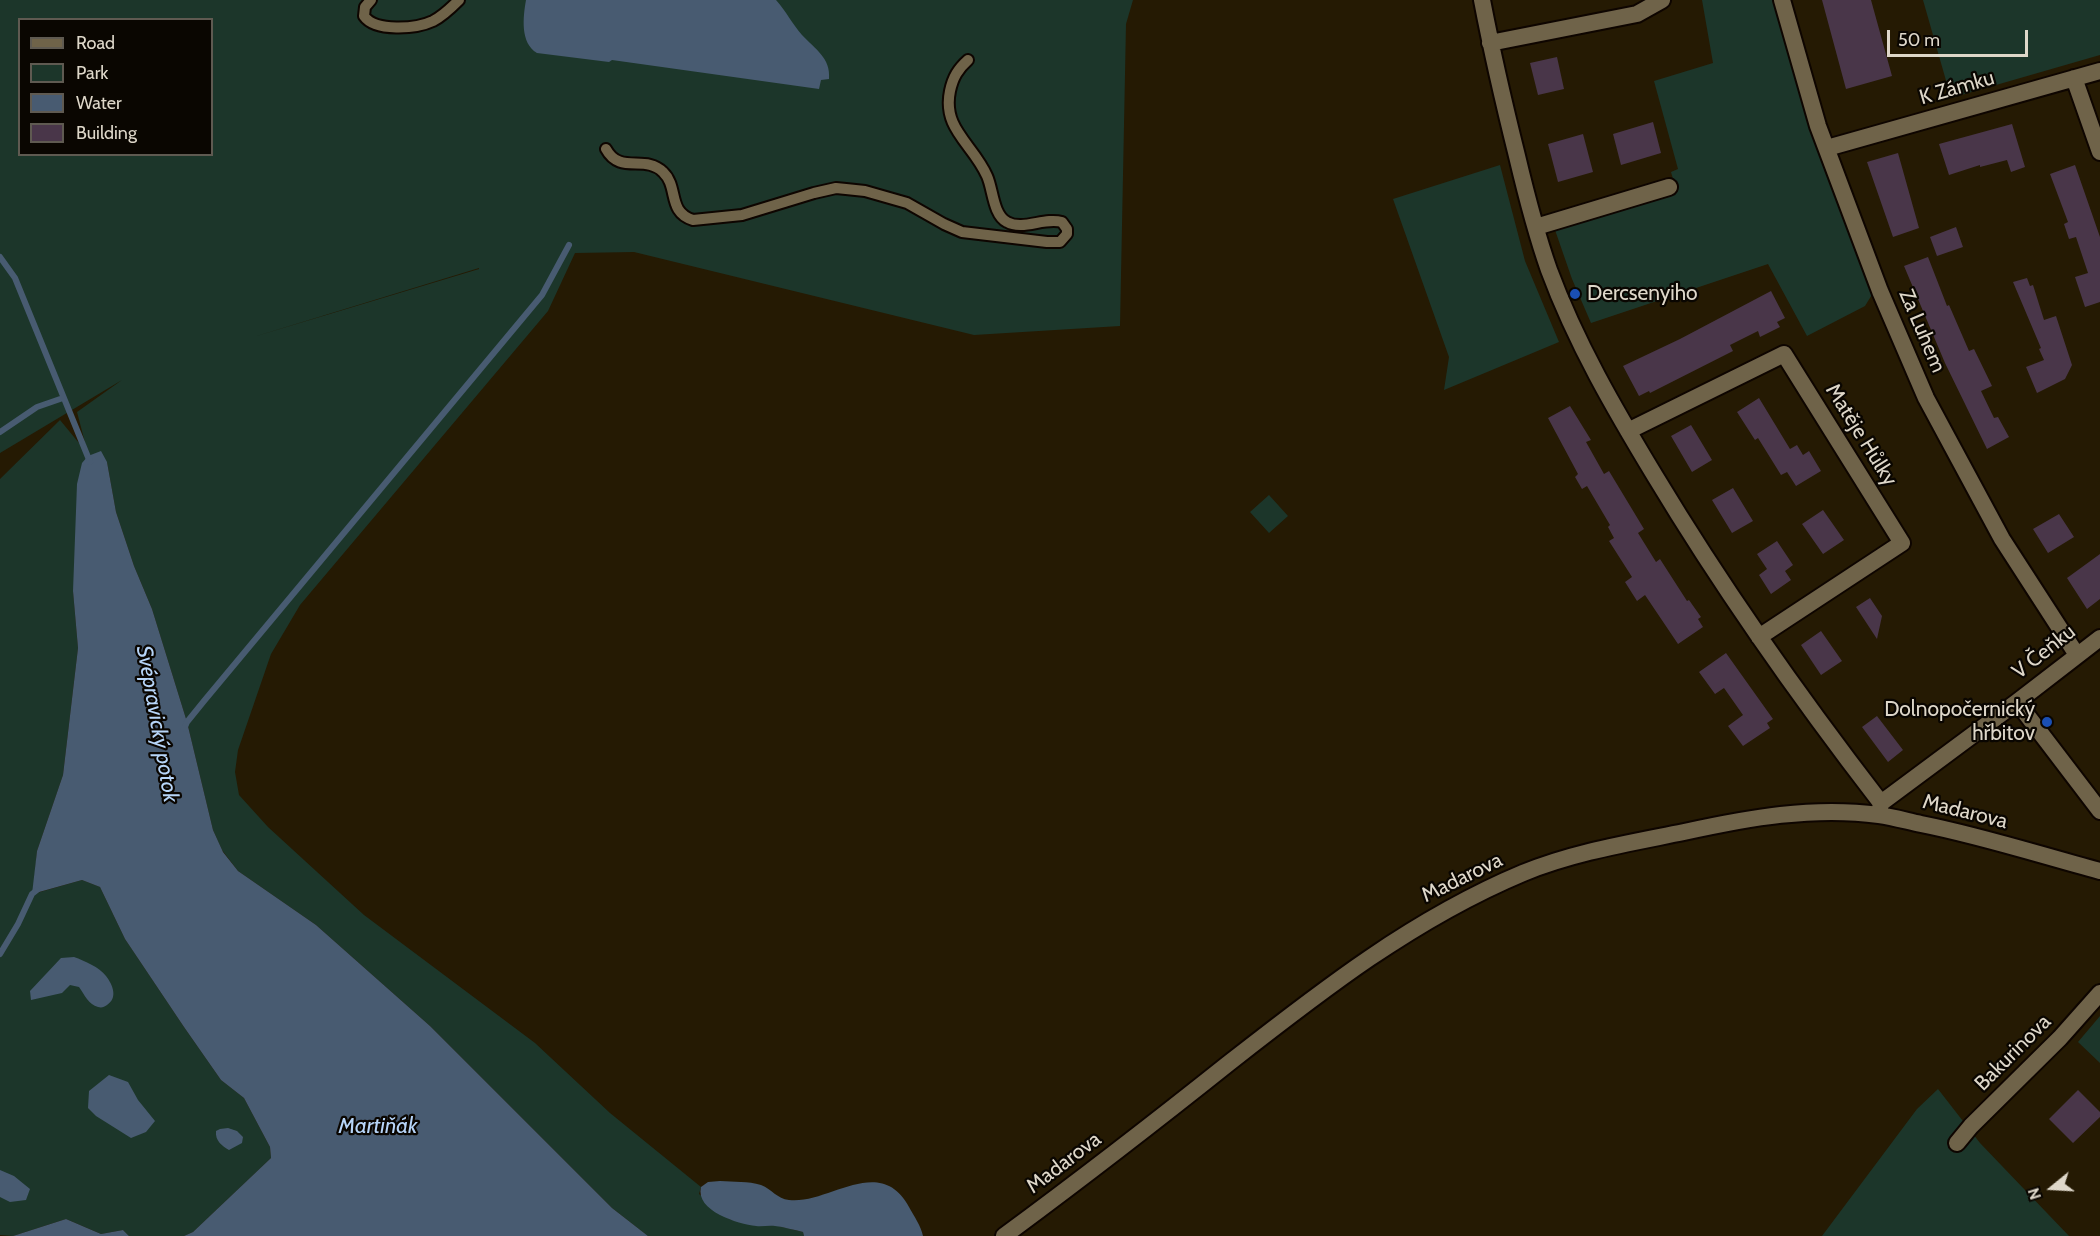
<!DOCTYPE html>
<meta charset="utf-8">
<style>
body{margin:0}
#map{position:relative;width:2100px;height:1236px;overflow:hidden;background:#251a03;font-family:Cabin,sans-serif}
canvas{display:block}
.legend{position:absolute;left:18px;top:18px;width:195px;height:138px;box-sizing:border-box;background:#0a0601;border:2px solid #5f5a51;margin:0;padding:8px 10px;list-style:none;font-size:18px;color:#ded7c9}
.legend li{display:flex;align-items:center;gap:12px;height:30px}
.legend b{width:30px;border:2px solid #5f5a51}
.north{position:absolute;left:2022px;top:1158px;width:60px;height:60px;-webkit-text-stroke:4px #0a0601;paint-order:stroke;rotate:252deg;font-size:16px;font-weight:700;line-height:24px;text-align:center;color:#ded7c9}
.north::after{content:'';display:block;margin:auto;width:21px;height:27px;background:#ded7c9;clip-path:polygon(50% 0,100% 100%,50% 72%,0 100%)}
.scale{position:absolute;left:1887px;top:30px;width:141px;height:27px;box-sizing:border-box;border:3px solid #ded7c9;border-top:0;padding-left:8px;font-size:18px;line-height:21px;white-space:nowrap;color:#ded7c9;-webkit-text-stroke:4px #0a0601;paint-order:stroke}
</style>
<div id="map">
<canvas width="2100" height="1236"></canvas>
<ul class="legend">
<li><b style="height:8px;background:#6f6349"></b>Road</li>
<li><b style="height:16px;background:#1c362a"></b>Park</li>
<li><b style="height:16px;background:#485b71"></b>Water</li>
<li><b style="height:16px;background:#493649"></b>Building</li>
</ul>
<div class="north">N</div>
<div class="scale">50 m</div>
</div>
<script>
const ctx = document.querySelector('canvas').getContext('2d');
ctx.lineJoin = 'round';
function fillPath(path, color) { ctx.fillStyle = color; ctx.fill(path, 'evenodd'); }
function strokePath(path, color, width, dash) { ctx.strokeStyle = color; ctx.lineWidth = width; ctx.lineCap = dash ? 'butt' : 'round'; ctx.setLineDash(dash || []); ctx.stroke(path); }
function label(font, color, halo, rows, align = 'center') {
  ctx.font = font + ' Cabin,sans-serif'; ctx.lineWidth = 4.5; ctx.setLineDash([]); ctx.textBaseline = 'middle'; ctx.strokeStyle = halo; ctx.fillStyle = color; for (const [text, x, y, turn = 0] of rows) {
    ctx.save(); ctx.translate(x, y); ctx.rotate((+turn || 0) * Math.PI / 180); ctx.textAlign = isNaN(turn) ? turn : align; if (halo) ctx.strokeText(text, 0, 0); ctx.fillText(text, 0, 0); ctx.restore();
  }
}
fillPath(new Path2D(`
 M 0,0 L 1133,0 L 1126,24 L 1120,326 L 974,335 L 634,252 L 575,253 L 548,311 L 300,605 L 271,654 L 238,750 L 235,772 L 239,795 L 268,827 L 364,915 L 535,1043 L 610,1113 L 701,1187 L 699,1194 L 729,1219 L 758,1226 L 774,1225 L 803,1232 L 804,1236 L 648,1236 L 612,1208 L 430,1026 L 316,925 L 238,871 L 222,850 L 213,830 L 187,722 L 152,609 L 134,566 L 116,512 L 107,462 L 73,591 L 78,648 L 63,775 L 37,851 L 33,894 L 82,880 L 100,887 L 125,939 L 184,1027 L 221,1080 L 244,1098 L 270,1147 L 271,1158 L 193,1232 L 184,1236 L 129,1236 L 123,1230 L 101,1234 L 66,1219 L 13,1236 L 0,1235 L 0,479 L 60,420 L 88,454 L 77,412 L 122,380 L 0,453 ZM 20,20 L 212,20 L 212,154 L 20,154 ZM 479,268 L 479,269 L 250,338 Z
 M 1702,0 L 1774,0 L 1801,96 L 1839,205 L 1873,293 L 1865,306 L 1807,336 L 1768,264 L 1591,323 L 1572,279 L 1555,230 L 1561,226 L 1677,193 L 1671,172 L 1678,169 L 1654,81 L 1713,63 Z
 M 1923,0 L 2100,0 L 2100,55 L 1951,98 Z
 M 1500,165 L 1525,261 L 1559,342 L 1444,390 L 1449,357 L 1393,199 Z
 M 1269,495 L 1288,516 L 1269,533 L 1250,512 Z
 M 2100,1016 L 2100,1063 L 2078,1042 Z
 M 1938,1089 L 1980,1143 L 2069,1236 L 1822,1236 L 1917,1109 Z`), '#1c362a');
fillPath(new Path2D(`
 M 526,0 L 776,0 C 786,11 793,25 802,35 C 815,49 831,58 829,79 L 821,80 L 819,89 L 612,60 L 609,62 L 537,53 C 520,43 523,17 526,0 Z
 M 101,451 L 107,462 L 116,512 L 134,566 L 152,609 L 187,722 L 213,830 L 223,852 L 238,871 L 316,925 L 430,1026 L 612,1208 L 648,1236 L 184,1236 L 193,1232 L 271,1158 L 270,1147 L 244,1098 L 221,1080 L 184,1027 L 125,939 L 100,887 L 82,880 L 32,894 L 37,851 L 63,775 L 78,648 L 73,591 L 77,484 L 82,463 L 88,456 Z
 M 74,957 C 85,961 99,967 106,976 C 113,985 118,998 107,1005 C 104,1007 102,1008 98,1007 C 89,1005 84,994 79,987 L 70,985 L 62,993 L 31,1000 L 30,991 L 61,958 Z
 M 109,1075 L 128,1082 L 138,1100 L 155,1121 L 146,1132 L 131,1138 L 96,1116 L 88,1108 L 89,1091 Z
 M 228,1128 L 237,1131 L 243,1137 L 242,1143 L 229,1150 C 222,1146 215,1141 216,1131 L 220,1129 Z
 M 0,1170 L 14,1176 L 30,1189 L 26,1200 L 10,1202 L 0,1197 Z
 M 720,1181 C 734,1182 748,1181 761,1185 C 772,1189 777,1199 789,1200 C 828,1205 880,1153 909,1207 C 914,1216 921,1226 923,1236 L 804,1236 L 803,1232 C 794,1230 784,1227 775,1226 C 769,1225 762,1227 756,1226 C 738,1224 695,1211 701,1187 L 708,1182 Z
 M 66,1219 L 101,1234 L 123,1230 L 129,1236 L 13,1236 Z`), '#485b71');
strokePath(new Path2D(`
 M 0,257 L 15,278 L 90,462
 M 0,432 L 37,407 L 63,398
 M 184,729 L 187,722 L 204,701 L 542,295 L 569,245
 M 0,954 L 18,924 L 32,894 L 37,890`), '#485b71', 6);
fillPath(new Path2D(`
 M 1822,0 L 1871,0 L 1892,76 L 1846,89 Z
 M 1557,57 L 1564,89 L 1538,95 L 1530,63 Z
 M 1653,122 L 1661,153 L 1621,165 L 1613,134 Z
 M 2012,124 L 2025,167 L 2011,172 L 2007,160 L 1980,167 L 1980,165 L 1949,175 L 1939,144 Z
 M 1583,134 L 1593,172 L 1558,182 L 1548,144 Z
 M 1898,153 L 1919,228 L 1893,237 L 1867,162 Z
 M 2075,165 L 2100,237 L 2100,302 L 2085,307 L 2075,277 L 2088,273 L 2076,237 L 2069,239 L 2064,224 L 2068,222 L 2050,174 Z
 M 1956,227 L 1963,247 L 1937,256 L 1930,237 Z
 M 1928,257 L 1947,306 L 1949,305 L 1969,351 L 1974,349 L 1992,386 L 1981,391 L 1994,418 L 1998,417 L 2009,437 L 1987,449 L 1945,363 L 1904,266 Z
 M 2027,278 L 2030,286 L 2033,285 L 2044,320 L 2056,316 L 2072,365 L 2065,379 L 2037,393 L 2026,367 L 2044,360 L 2039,349 L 2041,348 L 2013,282 Z
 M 1771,291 L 1785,318 L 1777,322 L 1780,327 L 1760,337 L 1758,331 L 1730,345 L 1733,351 L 1650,393 L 1649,391 L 1639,396 L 1623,366 L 1680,339 Z
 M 1759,398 L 1790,449 L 1797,445 L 1803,455 L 1809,451 L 1821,471 L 1796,486 L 1787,472 L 1781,475 L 1758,438 L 1755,440 L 1737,412 Z
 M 1570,406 L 1591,440 L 1586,442 L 1604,474 L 1609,471 L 1644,529 L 1638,533 L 1656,562 L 1660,559 L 1687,601 L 1689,600 L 1701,617 L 1698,619 L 1703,627 L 1678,644 L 1645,595 L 1637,601 L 1625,582 L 1632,577 L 1609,541 L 1614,538 L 1608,527 L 1610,525 L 1587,486 L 1582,489 L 1575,477 L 1578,474 L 1548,418 Z
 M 1691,425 L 1712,460 L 1692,472 L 1671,436 Z
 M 1733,488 L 1753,521 L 1732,533 L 1712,500 Z
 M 1823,510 L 1844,540 L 1823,554 L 1802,524 Z
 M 2059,514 L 2074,537 L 2048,553 L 2033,529 Z
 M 1777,541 L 1793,565 L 1785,571 L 1791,580 L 1771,594 L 1759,575 L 1767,569 L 1757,554 Z
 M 2100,554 L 2100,599 L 2087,609 L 2067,578 Z
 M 1870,598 L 1882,616 L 1877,639 L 1856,607 Z
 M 1821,631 L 1842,661 L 1821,675 L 1801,645 Z
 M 1726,653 L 1773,719 L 1767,723 L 1770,728 L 1743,746 L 1728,726 L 1743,715 L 1724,688 L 1715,694 L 1699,672 Z
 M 1877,716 L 1903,750 L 1888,762 L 1862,727 Z
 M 2078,1090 L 2100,1112 L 2100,1117 L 2073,1143 L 2049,1119 Z`), '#493649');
const service = new Path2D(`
 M 371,0 L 365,7 L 364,16 C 375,32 416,29 433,21 C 443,16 451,8 459,0
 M 606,149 C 620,175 645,154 663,172 C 679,187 667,212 693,220 L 742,215 L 814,193 L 836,188 L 846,189 L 865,191 L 907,203 L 944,224 L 962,232 L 1047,242 L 1060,242 L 1067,234 L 1067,229 L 1062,222 C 1044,217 1023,231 1007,222 C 993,215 993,189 987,176 C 973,144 942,129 950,91 C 953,77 958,69 968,60`);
const minor = new Path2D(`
 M 1482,0 C 1492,52 1504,104 1517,156 C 1526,194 1536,233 1549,270 C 1576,343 1615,410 1655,476 C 1723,589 1800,698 1881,803 L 1879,815
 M 1782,0 L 1818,126 L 1880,291 L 1926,398 L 2002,539 L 2077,655
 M 1490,43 L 1637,14 L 1662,0
 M 2074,78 L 2100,152
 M 1827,148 L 2100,71
 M 1536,227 L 1669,187
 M 1628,431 L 1784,354 L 1902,543 L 1759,637
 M 2017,702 L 2100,811
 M 1881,803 L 2017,702 L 2100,638
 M 1957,1143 L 1971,1126 L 2060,1038 L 2100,993
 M 1004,1236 C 1080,1180 1155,1122 1229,1063 C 1321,991 1413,919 1523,873 C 1574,852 1630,843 1684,832 C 1748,818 1813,806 1879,815 C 1893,817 1907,821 1921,824 C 1982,836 2040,855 2100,871`);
strokePath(service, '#0e0500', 14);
strokePath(minor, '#0e0500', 20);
strokePath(service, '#6f6349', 10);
strokePath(minor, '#6f6349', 16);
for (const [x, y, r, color] of [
 [1575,294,6,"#1a4fb4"],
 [2047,722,6,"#1a4fb4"]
]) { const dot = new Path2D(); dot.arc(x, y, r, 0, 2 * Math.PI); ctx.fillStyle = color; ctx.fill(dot); strokePath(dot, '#0a0601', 2); }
label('21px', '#ded7c9', '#0a0601', [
 ["K Zámku",1957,88,-16],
 ["Za Luhem",1922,331,67],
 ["Matěje Hůlky",1861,435,58],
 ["V Čeňku",2044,652,-38],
 ["Madarova",1965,812,14],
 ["Madarova",1462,878,-26],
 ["Bakurinova",2013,1053,-45],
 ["Madarova",1064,1163,-37]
]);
label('21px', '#ded7c9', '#0a0601', [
 ["Dercsenyiho",1587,294],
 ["Dolnopočernický",2035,710,"right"],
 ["hřbitov",2035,734,"right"]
], 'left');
label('italic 22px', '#b7d5f8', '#0a0601', [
 ["Svépravický potok",157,724,80],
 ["Martiňák",378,1127]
]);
</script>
